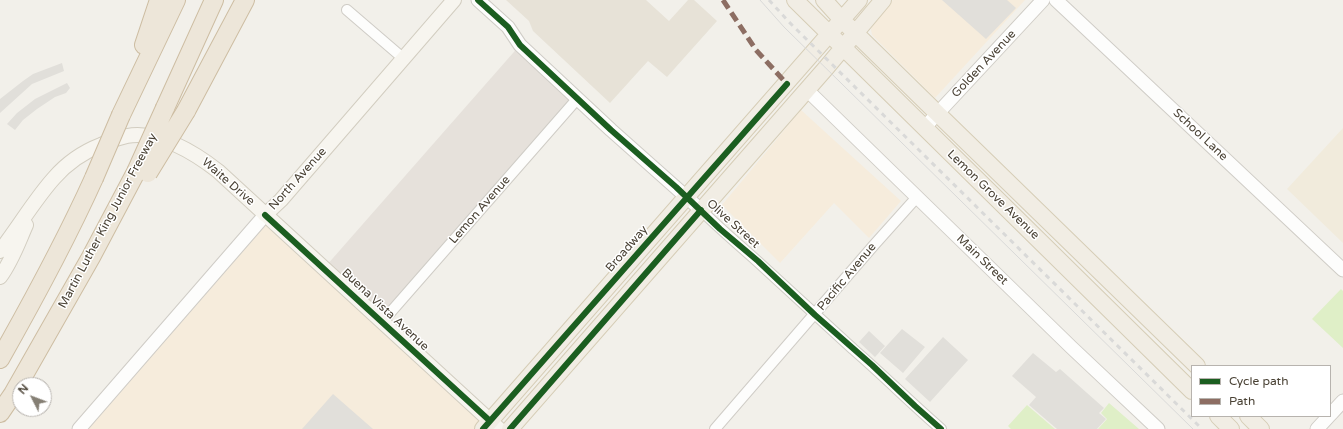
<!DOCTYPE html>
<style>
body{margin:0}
#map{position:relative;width:1343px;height:429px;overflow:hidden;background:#f2f0ea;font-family:"Varela Round",sans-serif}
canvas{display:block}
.legend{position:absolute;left:1191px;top:365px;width:140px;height:52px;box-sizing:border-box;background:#fff;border:1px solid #b7b3ae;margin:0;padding:5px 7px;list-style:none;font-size:12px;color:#4a4235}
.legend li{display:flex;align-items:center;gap:8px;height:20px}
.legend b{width:20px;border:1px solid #b7b3ae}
.north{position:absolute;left:12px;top:377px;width:40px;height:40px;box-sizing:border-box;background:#fff;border:1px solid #b7b3ae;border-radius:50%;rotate:312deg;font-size:11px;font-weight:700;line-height:16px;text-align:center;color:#4a4235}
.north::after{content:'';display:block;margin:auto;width:14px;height:18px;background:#857f74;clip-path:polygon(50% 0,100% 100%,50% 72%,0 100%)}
</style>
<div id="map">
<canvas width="1343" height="429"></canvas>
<ul class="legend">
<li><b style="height:5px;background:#1b5e20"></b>Cycle path</li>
<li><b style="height:5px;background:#8d6e63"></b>Path</li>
</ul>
<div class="north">N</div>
</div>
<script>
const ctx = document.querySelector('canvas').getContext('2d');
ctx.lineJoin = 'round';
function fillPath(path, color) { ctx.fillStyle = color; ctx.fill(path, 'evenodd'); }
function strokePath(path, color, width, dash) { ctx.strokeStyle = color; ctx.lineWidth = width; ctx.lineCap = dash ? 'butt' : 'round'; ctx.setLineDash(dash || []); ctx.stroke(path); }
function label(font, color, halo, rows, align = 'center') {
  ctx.font = font + ' "Varela Round",sans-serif'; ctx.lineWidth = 3; ctx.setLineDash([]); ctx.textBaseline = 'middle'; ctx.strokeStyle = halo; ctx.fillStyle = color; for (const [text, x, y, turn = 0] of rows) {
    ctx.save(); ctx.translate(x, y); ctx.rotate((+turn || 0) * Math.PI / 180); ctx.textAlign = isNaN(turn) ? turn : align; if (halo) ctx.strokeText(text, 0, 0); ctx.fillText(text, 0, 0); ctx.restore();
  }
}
fillPath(new Path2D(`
 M 506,0 L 646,0 L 669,21 L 688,0 L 694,0 L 717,21 L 667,77 L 648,61 L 610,103 L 533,31 L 529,21 Z`), '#e7e2d7');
fillPath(new Path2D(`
 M 893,0 L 1025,0 L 935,98 L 872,35 L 871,30 L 872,25 Z
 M 801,110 L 901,201 L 869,238 L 834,203 L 780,263 L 722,205 Z
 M 267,218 L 487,421 L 480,429 L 81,429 Z`), '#f6ecdc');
fillPath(new Path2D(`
 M 520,45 L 578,98 L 383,318 L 326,266 Z`), '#e6e1db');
fillPath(new Path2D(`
 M 1343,128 L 1343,243 L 1287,189 Z`), '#f1ebdc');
fillPath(new Path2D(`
 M 1341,289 L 1343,291 L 1343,348 L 1312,319 Z
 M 1109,403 L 1139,429 L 1098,429 L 1107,419 L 1101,413 Z
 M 1027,405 L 1055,429 L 1011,429 L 1008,426 Z`), '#dfefc7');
fillPath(new Path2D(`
 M 942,0 L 1007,0 L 1016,8 L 986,39 Z
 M 62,63 L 64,71 L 32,84 L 0,113 L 0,99 L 23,81 L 33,74 Z
 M 67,83 L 70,88 L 66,93 L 55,97 L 37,109 L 23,120 L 15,130 L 7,124 L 17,113 L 35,99 Z
 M 902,329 L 925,347 L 903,373 L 880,353 Z
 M 869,331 L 885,346 L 875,357 L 859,342 Z
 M 943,337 L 968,360 L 930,402 L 905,379 Z
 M 1033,353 L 1056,372 L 1060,369 L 1104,408 L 1099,413 L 1106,419 L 1097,429 L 1057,429 L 1029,405 L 1036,397 L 1012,376 Z
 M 333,394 L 373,429 L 302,429 Z`), '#e1dfda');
const minor = new Path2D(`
 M 347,10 L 404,59
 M 701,210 C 719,228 738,244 757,261 C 789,290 821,320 853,349 C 883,375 911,403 941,429
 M 382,322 L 578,98
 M 715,429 L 874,245 L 917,197`);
const tertiary = new Path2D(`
 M 478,0 L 508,27 L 520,45 L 611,130 L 701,210
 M 1056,0 L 1343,270
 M 807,90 L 1071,347 L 1158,429
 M 924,128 L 1043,0
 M 1330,415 L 1343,401
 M 79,429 L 265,215
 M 1317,429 L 1329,416`);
const secondary = new Path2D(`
 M 265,215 L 281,200 L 454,0
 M 0,251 C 18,228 35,199 54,178 C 67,163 83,152 101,145 C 109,141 118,138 127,136 C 158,130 195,153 218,171 L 499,429
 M 0,277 C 12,261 18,243 26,225`);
const primary = new Path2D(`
 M 795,0 L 1192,391
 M 824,0 L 842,20 L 938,114 L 1197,366
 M 1218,416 L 1231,429
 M 1248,416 L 1261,429
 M 483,429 L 859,0
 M 510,429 L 826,68 L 883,0`);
const motorway = new Path2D(`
 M 144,45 L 159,0
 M 165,108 L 214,0
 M 186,111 L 245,0
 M 121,115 L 176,0
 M 0,359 C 34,299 66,240 94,178
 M 0,413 L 13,394 L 91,257 L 136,172`);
strokePath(minor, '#cfccc6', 12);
strokePath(tertiary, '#cfccc6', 15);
strokePath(secondary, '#d2cdc0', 16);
strokePath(primary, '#d6cdb6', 18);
strokePath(motorway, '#cdbda2', 20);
strokePath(minor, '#fdfdfc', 10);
strokePath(tertiary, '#fdfdfc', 13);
strokePath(secondary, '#f7f5ef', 14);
strokePath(primary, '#f1ede4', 16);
strokePath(motorway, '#ede6d9', 18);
strokePath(new Path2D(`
 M 760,0 L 784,27 L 1193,429`), '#d9d9d8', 1);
strokePath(new Path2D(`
 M 769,0 L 789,22 L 1202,429`), '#d9d9d8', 3, [5, 5]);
const motorwayBridge = new Path2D(`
 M 136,172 L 165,108
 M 148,173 L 186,111
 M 94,178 L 121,115`);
strokePath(motorwayBridge, '#cdbda2', 20, []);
strokePath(motorwayBridge, '#ede6d9', 18);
strokePath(new Path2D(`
 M 723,0 L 756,50 L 787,84`), '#8d6e63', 5, [10, 5]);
strokePath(new Path2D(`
 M 478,0 L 508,27 L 520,45 L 611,130 L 676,187 L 720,229 L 758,261 L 815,315 L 872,365 L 915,406 L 941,429
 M 265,215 L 490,421
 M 483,429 L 787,84
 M 510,429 L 701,210`), '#1b5e20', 6);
label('12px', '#4a4235', '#fff', [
 ["Golden Avenue",984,64,-47],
 ["School Lane",1200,135,43],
 ["North Avenue",298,179,-48],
 ["Waite Drive",228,182,41],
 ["Lemon Grove Avenue",993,195,44],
 ["Lemon Avenue",480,210,-49],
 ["Martin Luther King Junior Freeway",108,221,-62],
 ["Olive Street",733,224,42],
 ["Broadway",627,249,-49],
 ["Main Street",982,260,44],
 ["Pacific Avenue",847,277,-50],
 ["Buena Vista Avenue",385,310,43]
]);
</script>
